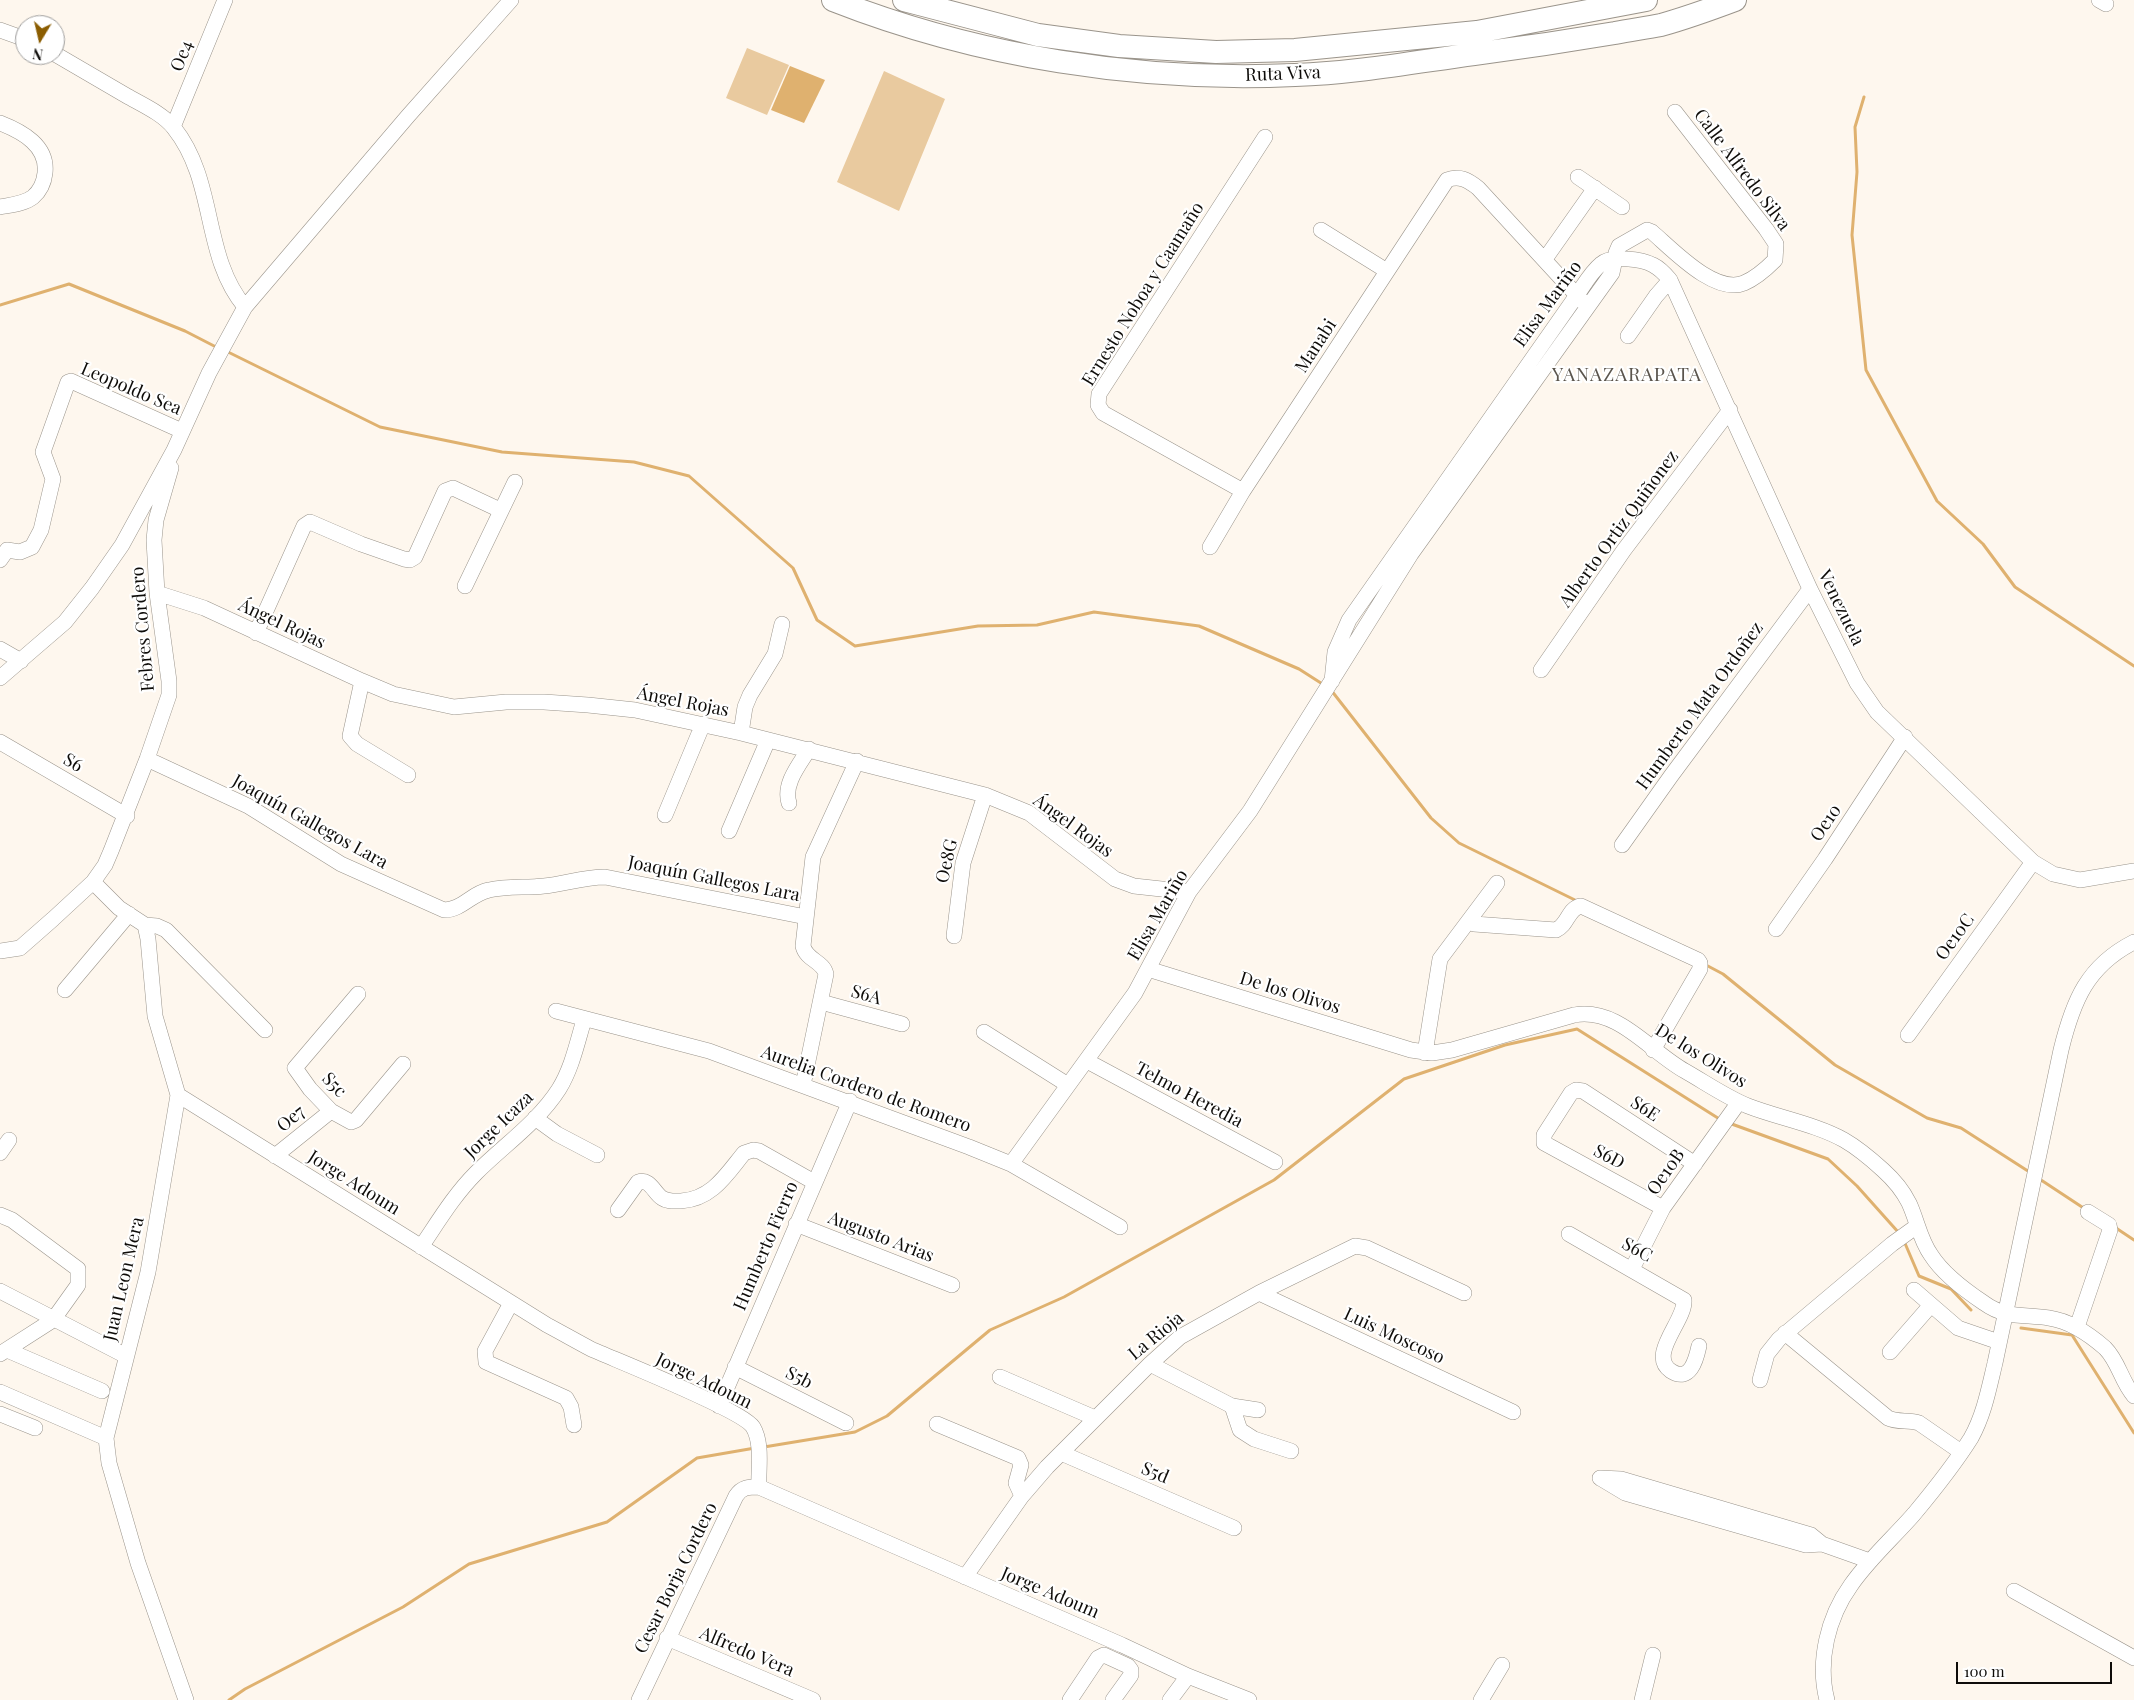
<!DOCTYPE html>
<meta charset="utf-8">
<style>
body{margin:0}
#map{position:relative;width:2134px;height:1700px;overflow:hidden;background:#fef7ee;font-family:"Playfair Display",serif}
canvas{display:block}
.north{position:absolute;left:15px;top:15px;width:50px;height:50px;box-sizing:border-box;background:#fff;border:1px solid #9f9e9d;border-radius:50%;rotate:189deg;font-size:14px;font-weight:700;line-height:20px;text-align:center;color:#0e0c09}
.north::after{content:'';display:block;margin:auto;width:18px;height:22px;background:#8b5d01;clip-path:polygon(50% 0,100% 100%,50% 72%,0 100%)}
.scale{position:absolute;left:1956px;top:1662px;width:156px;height:22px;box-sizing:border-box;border:2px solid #0e0c09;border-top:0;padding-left:6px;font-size:15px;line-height:18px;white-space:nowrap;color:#0e0c09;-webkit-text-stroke:4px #fff;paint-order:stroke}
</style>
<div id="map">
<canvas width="2134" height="1700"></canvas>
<div class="north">N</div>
<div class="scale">100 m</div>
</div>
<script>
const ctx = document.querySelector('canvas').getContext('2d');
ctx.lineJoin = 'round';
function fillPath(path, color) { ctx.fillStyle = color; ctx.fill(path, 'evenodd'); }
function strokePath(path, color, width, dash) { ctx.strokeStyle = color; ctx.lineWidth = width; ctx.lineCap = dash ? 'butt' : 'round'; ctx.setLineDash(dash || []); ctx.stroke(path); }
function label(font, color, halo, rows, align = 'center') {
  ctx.font = font + ' "Playfair Display",serif'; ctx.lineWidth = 4.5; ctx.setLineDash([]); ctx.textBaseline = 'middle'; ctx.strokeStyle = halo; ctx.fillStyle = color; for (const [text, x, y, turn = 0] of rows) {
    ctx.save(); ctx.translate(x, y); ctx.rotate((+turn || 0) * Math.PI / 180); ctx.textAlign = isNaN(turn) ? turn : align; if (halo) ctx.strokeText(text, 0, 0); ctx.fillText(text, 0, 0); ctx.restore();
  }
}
fillPath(new Path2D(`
 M 747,48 L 789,65 L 767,115 L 726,98 Z
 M 884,71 L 945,99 L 899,211 L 837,182 Z`), '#e9ca9f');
fillPath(new Path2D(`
 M 790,66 L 825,80 L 804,123 L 771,110 Z`), '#dfb16f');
strokePath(new Path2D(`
 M 1864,97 L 1855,127 L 1857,172 L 1852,235 L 1866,370 L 1937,501 L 1983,544 L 2015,587 L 2134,666
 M 0,305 L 69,284 L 185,331 L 218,348
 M 226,351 L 380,427 L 502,452 L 634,462 L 689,476 L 793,568 L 817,620 L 855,646 L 978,626 L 1037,625 L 1094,612 L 1199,626 L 1299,669 L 1324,685
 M 1331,690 L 1431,818 L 1459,843 L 1577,901
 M 1706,965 L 1723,974 L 1835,1065 L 1927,1118 L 1961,1128 L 2031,1173
 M 1729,1123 L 1828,1159 L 1857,1186 L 1899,1233
 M 2038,1178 L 2085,1209
 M 2116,1228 L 2134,1240
 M 1904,1241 L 1919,1276 L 1951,1289 L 1971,1310
 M 2021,1328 L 2072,1335 L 2134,1433
 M 764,1447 L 855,1432 L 887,1416 L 990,1330 L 1064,1297 L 1274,1180 L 1404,1079 L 1505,1045 L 1577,1029 L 1721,1120
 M 229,1700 L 245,1689 L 403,1607 L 469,1564 L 607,1522 L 697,1458 L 755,1448`), '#dfb16f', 3);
const minor = new Path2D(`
 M 2099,0 L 2106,4
 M 0,30 L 25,39
 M 55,54 C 79,68 103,82 127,96 C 143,105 163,114 174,128 C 217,182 202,256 245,307
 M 0,123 C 23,132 48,146 45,173 C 44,182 40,191 33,197 C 24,204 10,205 0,207
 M 173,127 L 225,0
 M 1578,177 L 1622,207
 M 1321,230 L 1387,271
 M 1545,259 L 1595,188
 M 1619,259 L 1616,253 L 1619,246 L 1647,230 L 1652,232 C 1673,250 1715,295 1744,283 C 1756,278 1766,269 1775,260 L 1776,244 L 1766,229 L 1675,112
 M 1628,336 L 1656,296 L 1670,280
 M 1243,491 L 1103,413 L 1098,405 L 1099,394 L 1265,137
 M 1210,547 L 1243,491 L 1447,180 C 1459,175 1468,180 1478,188 L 1583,302
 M 0,560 L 7,550 L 20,552 L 32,547 L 41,530 L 53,479 L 43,452 L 68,382 L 71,381 L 182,431
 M 465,586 L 515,482
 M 157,593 L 204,608 L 362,681 L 393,694 L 454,707 L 506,702 L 544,702 L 588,705 L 635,710 L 741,733 L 985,795 L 1029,813 L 1115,879 L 1134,886 L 1189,892
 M 256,633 L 304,526 L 310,522 L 361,544 L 404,559 L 410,560 L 415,557 L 445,491 L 453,488 L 500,510
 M 0,649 L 21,661
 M 1541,670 L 1624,550 L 1730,410
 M 0,678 L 65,622 L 92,588 L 122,545 L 174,450 L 209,373 L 245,307 L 408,116 L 511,0
 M 362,681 L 350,736 L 357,744 L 408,775
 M 1332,681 L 1335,652 L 1349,620 L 1577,295 C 1584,285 1591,272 1601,264 C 1610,255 1642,259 1653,265 C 1661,269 1665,274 1670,280 L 1810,589 L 1857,683 L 1877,712 L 2033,862 L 2053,874 L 2080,880 L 2134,871
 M 741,733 L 745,707 L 750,695 L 775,654 L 782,624
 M 0,742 L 127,816
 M 147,759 L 248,806 L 341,864 L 444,910 C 462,910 472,893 489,890 C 507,886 526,888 544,886 C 564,884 584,877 605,877 L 806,917
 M 789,803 C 783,784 799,765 809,749
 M 665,815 L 703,724
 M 729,831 L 768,740
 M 1622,845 L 1671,776 L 1810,589
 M 93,882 L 119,908 L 145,925 L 148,939 L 155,1016 L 178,1095 L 148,1272 L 106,1438 L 109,1463 L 138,1563 L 186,1700
 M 1474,924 L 1556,930 C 1568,925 1568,908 1581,906 L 1698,960 L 1700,963 L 1700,969 L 1653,1050
 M 145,925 L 157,926 L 166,930 L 265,1030
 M 1776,929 L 1825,859 L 1905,737
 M 954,936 L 963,863 L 985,795
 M 0,951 L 20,948 L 53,919 L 93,882 L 105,865 L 111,851 L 147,759 L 169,695 L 169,681 L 157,593 L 154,540 L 156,520 L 171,468
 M 1148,969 L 1411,1050 L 1432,1053 L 1452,1050 L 1574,1015 C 1618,1007 1649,1051 1685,1071 C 1706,1083 1726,1097 1748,1106 C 1779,1118 1815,1124 1844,1140 C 1858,1148 1872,1160 1883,1170 C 1893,1179 1903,1191 1909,1203 C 1917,1220 1920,1240 1931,1255 C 1943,1274 1966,1291 1984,1303 C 2006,1319 2025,1314 2049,1318 C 2070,1321 2089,1334 2105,1348 C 2119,1362 2121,1381 2134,1396
 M 65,990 L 129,914
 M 358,994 L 295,1068 L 310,1089 L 331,1111 L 351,1122 L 356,1120 L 403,1064
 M 821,1002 L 902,1024
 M 556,1011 L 709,1051 L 969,1147 L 1011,1164 L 1120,1227
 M 984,1032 L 1068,1085
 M 1908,1035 L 2033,862
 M 1425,1053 L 1440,959 L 1497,883
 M 1087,1061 L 1275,1162
 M 803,1085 L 826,974 C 823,961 806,960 803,946 L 813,857 L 857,761
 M 178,1095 L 547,1325 C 562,1333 576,1341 591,1349 C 618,1361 742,1410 753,1427 C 763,1444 758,1469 759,1487
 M 535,1118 L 557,1134 L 597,1155
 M 0,1153 L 9,1140
 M 275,1156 L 331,1111
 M 1011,1164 L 1135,993 L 1189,892 L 1250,811 L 1411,554 L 1612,273 L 1615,259
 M 1663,1208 L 1544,1143 L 1544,1135 L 1571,1093 L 1576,1090 L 1583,1091 L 1695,1164
 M 618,1210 L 638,1182 C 650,1178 654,1193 662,1198 C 668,1202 674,1201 681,1201 C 712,1199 726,1175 744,1153 L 753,1150 L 759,1151 L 814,1182
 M 0,1215 L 12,1220 L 78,1269 L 78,1285 L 53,1320 L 0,1354
 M 796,1224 L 952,1285
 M 1569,1234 L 1684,1300 C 1686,1320 1647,1355 1671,1371 C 1690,1383 1696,1360 1699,1346
 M 421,1247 C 438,1222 454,1195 476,1173 C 503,1146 538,1122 559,1089 C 572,1068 577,1043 584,1020
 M 1632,1269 L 1663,1208 L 1739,1102
 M 1914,1290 L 1958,1328 L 1999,1342
 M 0,1291 L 126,1356
 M 1259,1293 L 1513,1412
 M 511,1303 L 485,1351 L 486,1362 L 566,1398 L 571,1407 L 574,1425
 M 2077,1327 L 2110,1230 L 2109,1225 L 2088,1212
 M 1785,1333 L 1888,1418 C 1898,1423 1909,1419 1919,1423 L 1961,1452
 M 7,1350 L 102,1391
 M 1890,1352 L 1931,1305
 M 1150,1364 L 1232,1406 L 1258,1410
 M 735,1367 L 846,1423
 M 1000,1377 L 1095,1418
 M 1760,1380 L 1767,1354 L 1779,1339 L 1892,1244 L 1917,1226
 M 0,1392 L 106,1438
 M 719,1406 L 850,1101
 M 1232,1406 L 1240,1430 L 1254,1439 L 1291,1451
 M 0,1414 L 35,1428
 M 937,1424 L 1018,1458 L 1021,1465 L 1016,1483 L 1022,1496
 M 1061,1453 L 1234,1528
 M 1600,1478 L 1621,1479 L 1811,1535 L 1822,1544 L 1870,1561
 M 1600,1478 L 1625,1493 L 1806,1545 L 1822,1544
 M 965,1577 L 1022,1496 L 1047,1467 L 1150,1364 L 1180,1337 L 1259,1293 L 1355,1246 L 1367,1248 L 1464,1293
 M 2014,1591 L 2134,1658
 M 667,1638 L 813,1700
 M 639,1700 L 736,1496 C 742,1487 748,1487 759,1487 L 1122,1645 L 1188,1676 L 1249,1700
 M 1070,1700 L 1098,1658 L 1104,1655 L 1128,1666 L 1131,1670 L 1131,1675 L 1113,1700
 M 1170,1700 L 1188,1676
 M 1481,1700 L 1502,1665
 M 1642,1700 L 1653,1655
 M 1827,1700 C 1817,1661 1828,1617 1851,1585 C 1869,1559 1893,1538 1914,1514 C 1934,1490 1954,1465 1971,1438 C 1984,1415 1989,1388 1995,1363 L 2061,1050 C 2073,1001 2087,966 2134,942`);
const highway = new Path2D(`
 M 833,0 C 978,57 1139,82 1295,75 C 1355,73 1415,62 1474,54 C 1521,48 1568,41 1615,33 C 1630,30 1646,28 1661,25 C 1686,18 1711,9 1735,0
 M 904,0 L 1038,35 L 1119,46 L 1216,52 L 1295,50 L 1477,32 L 1646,0`);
strokePath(minor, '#9a948b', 16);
strokePath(highway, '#9a948b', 24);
strokePath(minor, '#fff', 15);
strokePath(highway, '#fff', 22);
label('18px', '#0e0c09', '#fff', [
 ["Oe4",182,56,-68],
 ["Ruta Viva",1283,74,-2],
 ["Calle Alfredo Silva",1742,170,53],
 ["Ernesto Noboa y Caamaño",1143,294,-58],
 ["Elisa Mariño",1548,304,-54],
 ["Manabi",1316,346,-57],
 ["Leopoldo Sea",131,389,23],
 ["Alberto Ortiz Quiñonez",1619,529,-54],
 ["Venezuela",1841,608,64],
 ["Ángel Rojas",282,624,25],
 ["Febres Cordero",143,629,-95],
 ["Ángel Rojas",683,702,11],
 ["Humberto Mata Ordoñez",1700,706,-54],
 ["S6",73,763,30],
 ["Joaquín Gallegos Lara",310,822,29],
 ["Oe10",1826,823,-56],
 ["Ángel Rojas",1073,826,36],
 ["Oe8G",947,861,-77],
 ["Joaquín Gallegos Lara",714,879,11],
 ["Elisa Mariño",1158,915,-60],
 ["Oe10C",1955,937,-54],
 ["De los Olivos",1290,993,17],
 ["S6A",866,995,15],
 ["De los Olivos",1701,1056,32],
 ["S5c",334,1085,46],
 ["Aurelia Cordero de Romero",866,1089,20],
 ["Telmo Heredia",1189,1095,28],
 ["S6E",1645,1109,33],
 ["Oe7",291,1119,-39],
 ["Jorge Icaza",499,1125,-44],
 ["S6D",1609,1157,28],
 ["Oe10B",1666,1172,-55],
 ["Jorge Adoum",354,1183,32],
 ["Augusto Arias",881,1237,21],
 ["Humberto Fierro",766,1246,-67],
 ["S6C",1637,1250,29],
 ["Juan Leon Mera",124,1279,-77],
 ["La Rioja",1156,1336,-39],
 ["Luis Moscoso",1394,1336,25],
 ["S5b",799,1378,27],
 ["Jorge Adoum",704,1381,26],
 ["S5d",1155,1473,23],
 ["Cesar Borja Cordero",676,1578,-64],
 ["Jorge Adoum",1050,1593,23],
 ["Alfredo Vera",747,1652,23]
]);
ctx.letterSpacing = '1px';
label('19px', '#5b554d', '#fff', [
 ["YANAZARAPATA",1627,375]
]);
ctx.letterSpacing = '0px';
</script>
